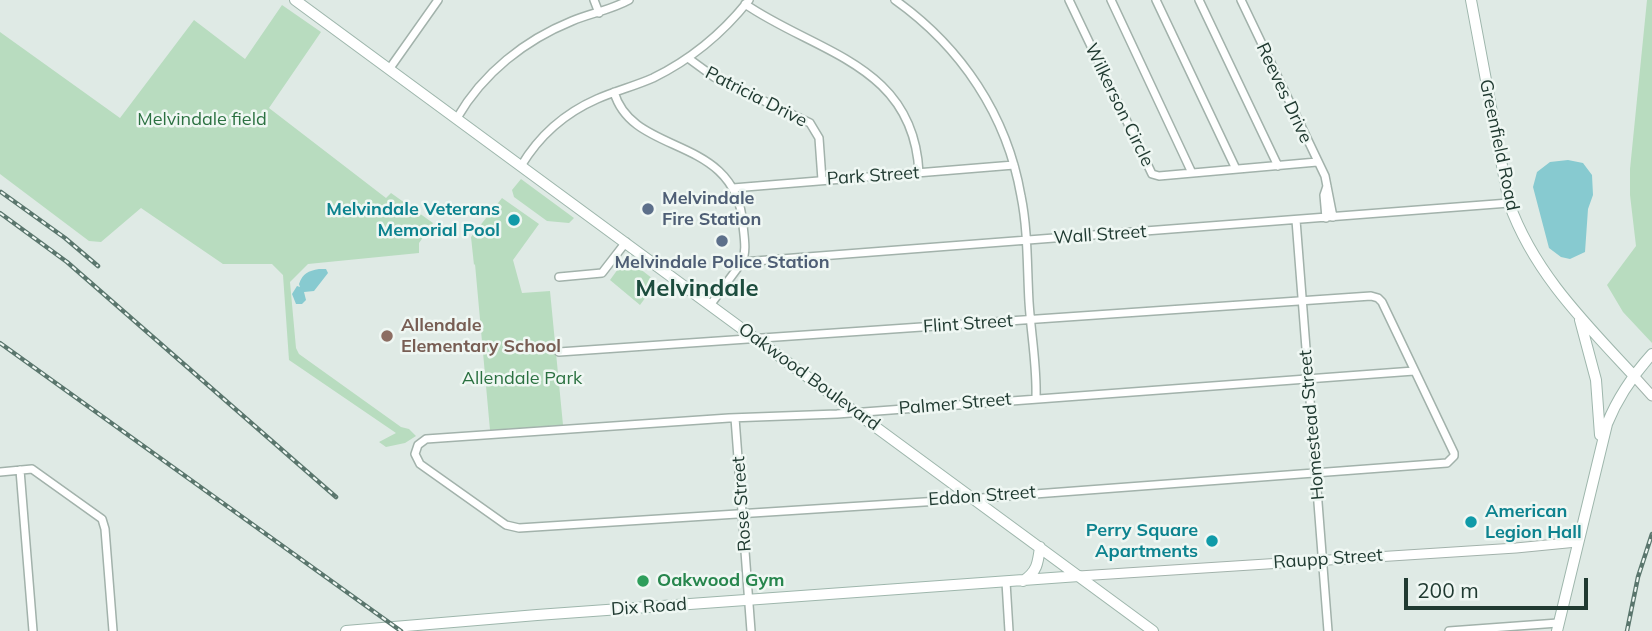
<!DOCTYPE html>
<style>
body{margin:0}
#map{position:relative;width:1652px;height:631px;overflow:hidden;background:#dfeae5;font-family:Mulish,sans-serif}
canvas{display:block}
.scale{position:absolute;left:1404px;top:578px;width:184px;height:32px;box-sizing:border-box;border:4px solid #203a31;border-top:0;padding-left:9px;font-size:21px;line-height:24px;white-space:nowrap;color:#203a31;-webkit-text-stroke:5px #eff7f3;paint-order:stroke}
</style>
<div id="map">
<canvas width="1652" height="631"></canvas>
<div class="scale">200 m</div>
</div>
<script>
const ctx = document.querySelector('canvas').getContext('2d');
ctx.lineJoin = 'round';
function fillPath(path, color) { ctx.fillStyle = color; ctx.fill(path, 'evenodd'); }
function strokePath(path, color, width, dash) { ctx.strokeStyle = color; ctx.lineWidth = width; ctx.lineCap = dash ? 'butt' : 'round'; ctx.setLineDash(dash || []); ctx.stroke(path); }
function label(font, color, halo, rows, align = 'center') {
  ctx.font = font + ' Mulish,sans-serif'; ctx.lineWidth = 5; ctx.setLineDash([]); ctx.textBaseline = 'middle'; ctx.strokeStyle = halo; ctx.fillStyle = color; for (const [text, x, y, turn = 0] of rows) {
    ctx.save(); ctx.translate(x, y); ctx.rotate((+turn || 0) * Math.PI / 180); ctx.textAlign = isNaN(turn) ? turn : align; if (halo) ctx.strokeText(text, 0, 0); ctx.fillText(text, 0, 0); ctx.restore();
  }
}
fillPath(new Path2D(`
 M 1647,0 L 1652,0 L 1652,343 L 1623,312 L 1607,285 L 1636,246 L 1630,195 L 1630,169 Z
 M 282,5 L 321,32 L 269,108 L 386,198 L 391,193 L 433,223 L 419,243 L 419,253 L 308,264 L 290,282 L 296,348 L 299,354 L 401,427 L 409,429 L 416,436 L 405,443 L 386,447 L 379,442 L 396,433 L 289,360 L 283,275 L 272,264 L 223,264 L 141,208 L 101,242 L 89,241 L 0,174 L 0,32 L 120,118 L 194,20 L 245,59 Z
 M 521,179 L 574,218 L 569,223 L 547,221 L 514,197 L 512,190 Z
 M 502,198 L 539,224 L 513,260 L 522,293 L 550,291 L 563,425 L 490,430 L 475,264 L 474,265 L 471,237 Z
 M 626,258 L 657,282 L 640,305 L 610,280 Z`), '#b8dcbf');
fillPath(new Path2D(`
 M 1568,160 L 1583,163 L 1592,175 L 1593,195 L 1588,209 L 1585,252 L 1570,259 L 1561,257 L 1549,248 L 1533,187 L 1537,172 L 1550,162 Z
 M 319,269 L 326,269 L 328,273 L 314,291 L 304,292 L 306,300 L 302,304 L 296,304 L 292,294 L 297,286 L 300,287 L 299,284 C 303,273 308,271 319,269 Z`), '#87cad0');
const minor = new Path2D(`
 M 594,0 L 599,13
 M 895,0 C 961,47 1007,115 1021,196 C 1028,230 1027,267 1029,302 C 1031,334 1037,366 1036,397
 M 1069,0 L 1152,174 L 1159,176 L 1317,162
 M 1111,0 L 1192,173
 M 1156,0 L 1236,169
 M 1199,0 L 1278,166
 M 1241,0 L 1325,176 L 1333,217
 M 745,4 C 816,53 914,64 919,173
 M 688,58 L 714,77 L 810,123 L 819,138 L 822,180
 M 390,68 L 438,0
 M 614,92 C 633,158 736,133 743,225 C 744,237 747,251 742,262
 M 457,118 C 483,73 525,40 572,21 C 591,13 611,10 629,0
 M 521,166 C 539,136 565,113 597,99 C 615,91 635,86 653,78 C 692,59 722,34 749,0
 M 733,188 L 1014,165
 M 1326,218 L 1324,195 L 1327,186
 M 1296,220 L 1328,631
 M 559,277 L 602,273 L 626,242
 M 711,304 L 742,262 L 1509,203
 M 559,352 L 1371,296 L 1378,298 L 1382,302 L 1454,453 L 1454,456 L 1447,463 L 955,500 L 519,528 L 506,525 L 420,464 L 415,454 L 418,445 L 426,439 L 729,418 L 837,414 L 1414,371
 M 735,418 L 751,631
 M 20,470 L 33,631
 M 0,472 L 32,469 L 102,519 L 105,529 L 113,631
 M 1006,582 L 1009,631
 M 1449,631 L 1558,623`);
const tertiary = new Path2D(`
 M 1634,376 L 1652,396
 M 1079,576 L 1516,548 L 1577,542`);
const secondary = new Path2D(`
 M 295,0 L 1153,631
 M 1471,0 L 1509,203 C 1534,273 1585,323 1634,376
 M 1580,320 L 1596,380 L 1600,435
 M 1023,581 C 1037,572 1038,563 1040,547
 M 346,631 L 537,615 L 1079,576
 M 1557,631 L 1607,424 C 1617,399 1634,374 1652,354`);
strokePath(minor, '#a2b2ab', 10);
strokePath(tertiary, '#a2b2ab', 11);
strokePath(secondary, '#9eb6ac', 12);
strokePath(minor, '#fff', 7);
strokePath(tertiary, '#fff', 9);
strokePath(secondary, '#fff', 10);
const rail = new Path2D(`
 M 1,192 L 65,238 L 98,266
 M 0,213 L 67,262 L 336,497
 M 0,343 L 401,631
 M 1627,631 L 1638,577 L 1652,534`);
strokePath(rail, '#5a766d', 4.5);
strokePath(rail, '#eff7f3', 2, [5]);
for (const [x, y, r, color] of [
 [648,209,7,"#5c6f8a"],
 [514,220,7,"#0f9aa8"],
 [722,241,7,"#5c6f8a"],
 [387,336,7,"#8d6e63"],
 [1471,522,7,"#0f9aa8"],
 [1212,541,7,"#0f9aa8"],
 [643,581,7,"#2e9e5b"]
]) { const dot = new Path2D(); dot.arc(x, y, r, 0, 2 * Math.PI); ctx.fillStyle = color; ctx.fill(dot); strokePath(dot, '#eff7f3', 2.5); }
label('18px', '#203a31', '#eff7f3', [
 ["Reeves Drive",1284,93,65],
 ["Patricia Drive",756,97,27],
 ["Wilkerson Circle",1119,105,64],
 ["Greenfield Road",1499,145,78],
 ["Park Street",873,176,-4],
 ["Wall Street",1100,235,-4],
 ["Flint Street",968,324,-4],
 ["Oakwood Boulevard",809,377,36],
 ["Palmer Street",955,404,-5],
 ["Homestead Street",1312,425,-95],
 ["Eddon Street",982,496,-4],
 ["Rose Street",742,504,-94],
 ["Raupp Street",1328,559,-4],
 ["Dix Road",649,607,-4]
]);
label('18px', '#2b7141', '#eff7f3', [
 ["Melvindale field",202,120],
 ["Allendale Park",522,379]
]);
label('bold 18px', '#4e5e75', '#eff7f3', [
 ["Melvindale",662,199],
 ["Fire Station",662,220],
 ["Melvindale Police Station",722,263,"center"]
], 'left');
label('bold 18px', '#0d838f', '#eff7f3', [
 ["Melvindale Veterans",500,210],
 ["Memorial Pool",500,231],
 ["American",1485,512,"left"],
 ["Legion Hall",1485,533,"left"],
 ["Perry Square",1198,531],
 ["Apartments",1198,552]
], 'right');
label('bold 18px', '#785e54', '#eff7f3', [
 ["Allendale",401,326],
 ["Elementary School",401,347]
], 'left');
label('bold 18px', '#27864d', '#eff7f3', [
 ["Oakwood Gym",657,581]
], 'left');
label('bold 24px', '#1c4c3d', '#eff7f3', [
 ["Melvindale",697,289]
]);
</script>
